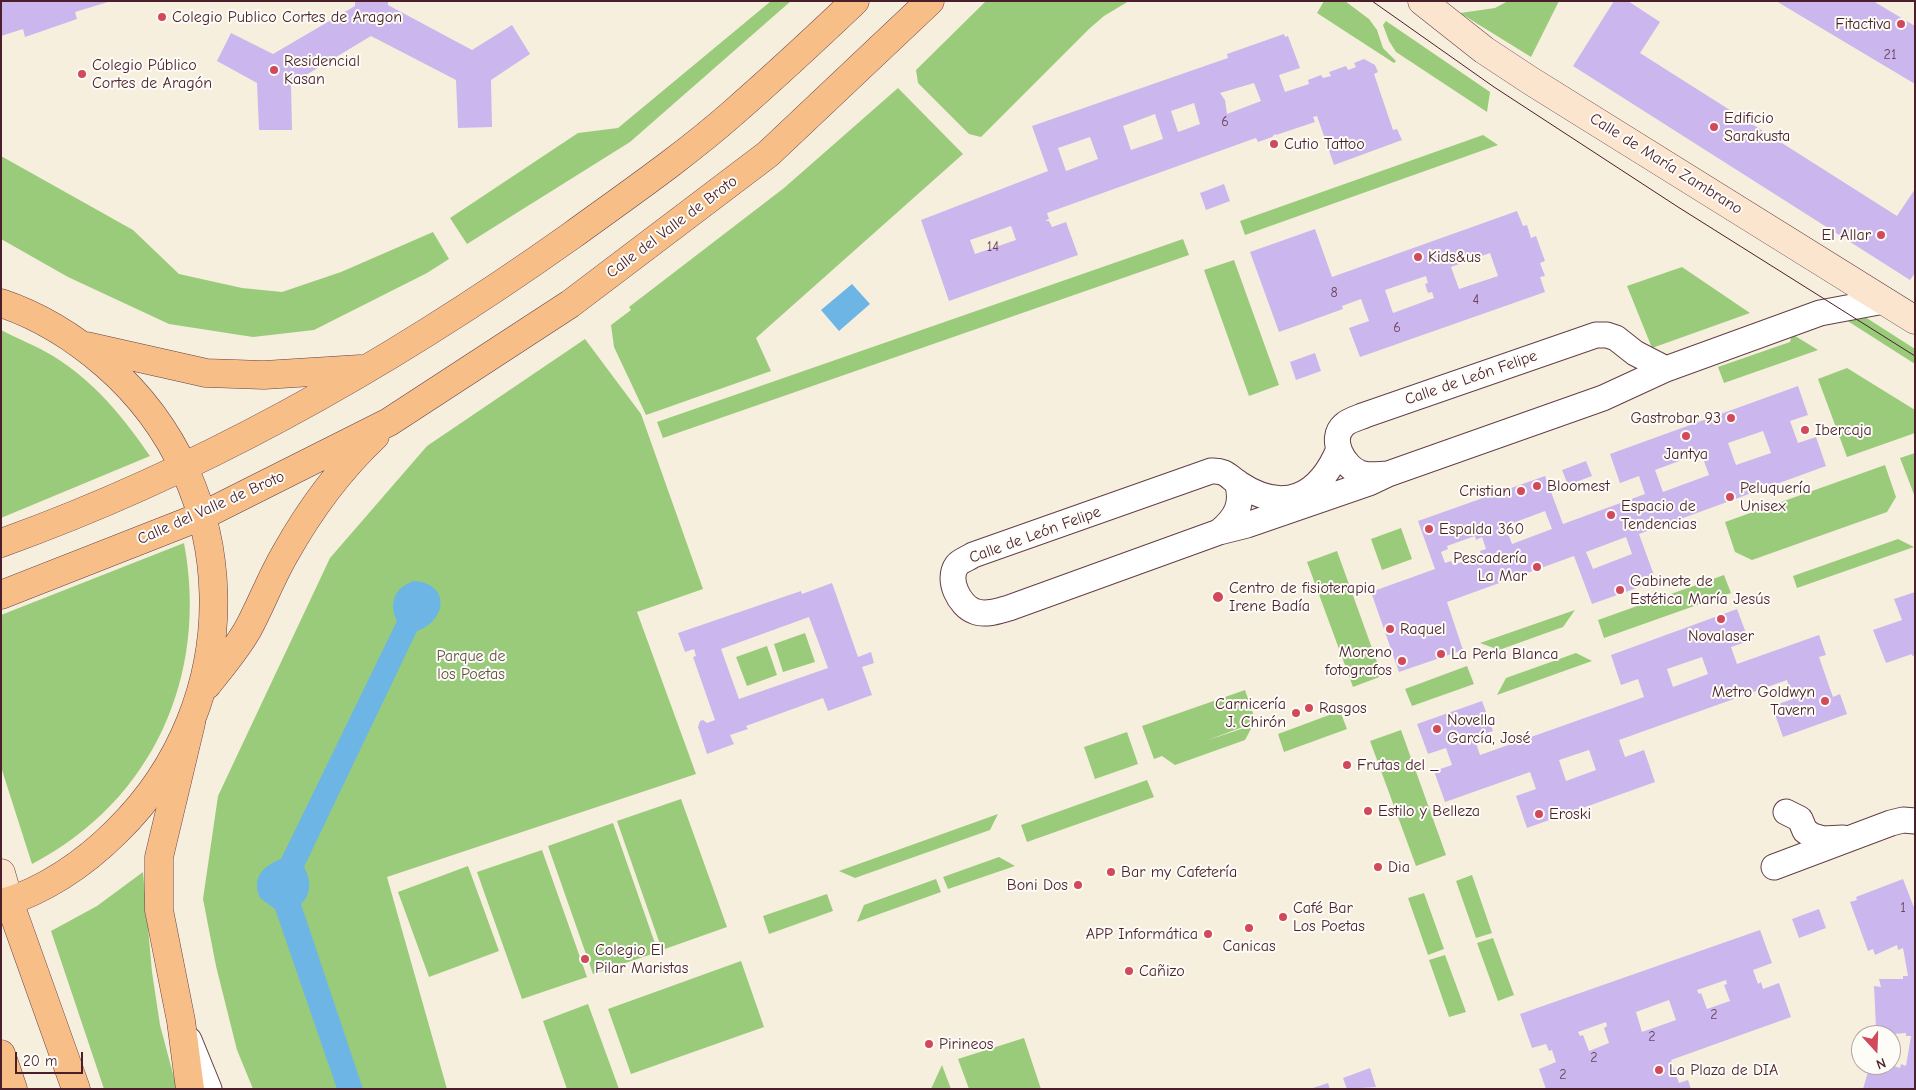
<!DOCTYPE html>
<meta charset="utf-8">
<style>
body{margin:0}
#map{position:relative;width:1916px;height:1090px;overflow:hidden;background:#f7efde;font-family:"Comic Neue",sans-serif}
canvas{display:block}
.frame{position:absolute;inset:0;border:2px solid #4a1f2b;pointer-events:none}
.north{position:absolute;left:1851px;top:1025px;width:50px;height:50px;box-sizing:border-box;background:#fdfcf7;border:1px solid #b5a4a5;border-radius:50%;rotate:160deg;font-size:14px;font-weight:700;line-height:20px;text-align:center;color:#4a1f2b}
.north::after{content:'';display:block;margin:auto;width:18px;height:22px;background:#d1495b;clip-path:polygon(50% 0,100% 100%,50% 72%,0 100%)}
.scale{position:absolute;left:15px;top:1052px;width:68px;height:22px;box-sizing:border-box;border:2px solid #4a1f2b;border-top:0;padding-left:6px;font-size:15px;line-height:18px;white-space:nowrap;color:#4a1f2b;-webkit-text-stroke:4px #fdfcf7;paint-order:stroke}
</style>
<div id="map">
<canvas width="1916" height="1090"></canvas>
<div class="frame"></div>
<div class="north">N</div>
<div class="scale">20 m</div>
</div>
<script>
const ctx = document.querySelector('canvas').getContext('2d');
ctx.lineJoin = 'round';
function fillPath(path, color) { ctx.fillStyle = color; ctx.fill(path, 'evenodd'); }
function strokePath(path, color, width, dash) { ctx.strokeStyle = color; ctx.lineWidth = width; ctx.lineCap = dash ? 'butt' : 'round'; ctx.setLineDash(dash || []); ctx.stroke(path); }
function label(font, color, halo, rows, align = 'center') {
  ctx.font = font + ' "Comic Neue",sans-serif'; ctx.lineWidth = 4; ctx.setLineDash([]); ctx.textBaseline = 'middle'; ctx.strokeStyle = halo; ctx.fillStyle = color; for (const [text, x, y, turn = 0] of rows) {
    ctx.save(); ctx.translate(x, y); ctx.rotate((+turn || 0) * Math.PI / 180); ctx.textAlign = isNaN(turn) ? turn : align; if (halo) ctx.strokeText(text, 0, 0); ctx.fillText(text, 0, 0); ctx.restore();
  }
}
fillPath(new Path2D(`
 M 771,1 L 791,1 L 630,142 L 467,244 L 450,218 L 578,133 L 618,128 Z
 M 986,1 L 1129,1 L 1104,16 L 1089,29 L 981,137 L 969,134 L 918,83 L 916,70 Z
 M 1324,1 L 1345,1 L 1369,19 L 1377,30 L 1383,48 L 1396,61 L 1394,63 L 1317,13 Z
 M 1508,1 L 1559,1 L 1531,57 L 1460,13 L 1495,8 Z
 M 1386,21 L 1490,92 L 1487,112 L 1396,52 L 1389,41 L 1383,25 Z
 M 898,88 L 963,154 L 756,338 L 771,371 L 646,415 L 614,347 L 611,325 L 631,310 L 629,307 L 784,188 Z
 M 1483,135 L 1498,145 L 1245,235 L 1240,221 Z
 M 1,156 L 133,230 L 179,274 L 242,288 L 282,292 L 341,272 L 433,232 L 449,259 L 427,273 L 314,330 L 253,337 L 169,324 L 68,277 L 1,239 Z
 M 1183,239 L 1189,255 L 663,438 L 657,422 Z
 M 1234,260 L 1279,385 L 1249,396 L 1204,270 Z
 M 1682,267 L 1750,313 L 1652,348 L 1627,286 Z
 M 1862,315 L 1915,349 L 1915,364 L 1846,320 Z
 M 1,330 C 18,339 37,346 53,356 C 93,380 124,418 150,456 L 1,518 Z
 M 1792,334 L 1818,350 L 1724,383 L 1718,367 L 1790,342 Z
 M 585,339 L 641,414 L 703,589 L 637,612 L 696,774 L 387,877 L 447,1089 L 253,1089 L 237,1050 L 216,966 L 203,899 L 218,796 L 330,558 L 427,446 Z
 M 1847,368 L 1915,410 L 1915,433 L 1847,457 L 1818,379 Z
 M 1915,453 L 1915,497 L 1900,458 Z
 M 1885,465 L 1896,497 L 1887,512 L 1752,560 L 1735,552 L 1725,522 Z
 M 1401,528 L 1412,559 L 1382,570 L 1371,539 Z
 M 1898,539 L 1914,547 L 1797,588 L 1793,576 Z
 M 184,543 C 209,675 153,801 32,864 L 1,767 L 1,615 Z
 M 1337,551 L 1382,676 L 1353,687 L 1307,562 Z
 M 1724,575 L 1731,593 L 1604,638 L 1598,620 Z
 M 1575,610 L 1563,627 L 1499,650 L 1480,643 Z
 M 805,633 L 815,662 L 783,672 L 774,644 Z
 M 767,646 L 777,675 L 747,686 L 736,657 Z
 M 1576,653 L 1592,661 L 1497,695 L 1506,678 Z
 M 1467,666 L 1474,684 L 1412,706 L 1405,689 Z
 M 1245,690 L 1256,722 L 1208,740 L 1253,725 L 1245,740 L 1175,765 L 1162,756 L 1154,759 L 1142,726 Z
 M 1340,711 L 1347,729 L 1284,752 L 1278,734 Z
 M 1401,730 L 1446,855 L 1416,866 L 1370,741 Z
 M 1127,732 L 1138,764 L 1095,779 L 1084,747 Z
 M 1147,780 L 1154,797 L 1027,842 L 1021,825 Z
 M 681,799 L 727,927 L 662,950 L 617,821 Z
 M 998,814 L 990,830 L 855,878 L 839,871 Z
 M 613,823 L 658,952 L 593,974 L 548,846 Z
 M 542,850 L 587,977 L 522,999 L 477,872 Z
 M 999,857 L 1015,866 L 948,889 L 943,877 Z
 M 468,866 L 499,951 L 429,977 L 398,892 Z
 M 143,872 L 152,972 L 160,1025 L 177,1089 L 104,1089 L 51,931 L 97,906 Z
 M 1472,875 L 1492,933 L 1476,938 L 1456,881 Z
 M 936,879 L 941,892 L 857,922 L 864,905 Z
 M 1424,893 L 1444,949 L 1428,955 L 1408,898 Z
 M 827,894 L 833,911 L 769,934 L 763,916 Z
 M 1493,938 L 1514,995 L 1498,1001 L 1477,943 Z
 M 1445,955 L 1466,1012 L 1449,1017 L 1429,960 Z
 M 741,961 L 764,1027 L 631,1074 L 608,1009 Z
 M 588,1004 L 619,1089 L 567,1089 L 543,1021 Z
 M 1024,1038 L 1041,1089 L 969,1089 L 958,1059 Z
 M 942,1065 L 951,1089 L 931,1089 Z`), '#9acb7b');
fillPath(new Path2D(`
 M 852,284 L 870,304 L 839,331 L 821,310 Z
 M 414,581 C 450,583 448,620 417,631 L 304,867 C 311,879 312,894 301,904 L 363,1089 L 337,1089 L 275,909 L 260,898 C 251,878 263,866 281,859 L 397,621 C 388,603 395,587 414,581 Z`), '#6db5e5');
fillPath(new Path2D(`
 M 1,1 L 108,1 L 108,2 L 75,12 L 77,19 L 25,37 L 23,29 L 1,36 Z
 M 355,1 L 388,1 L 388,5 L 472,50 L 512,25 L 530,54 L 491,80 L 492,127 L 458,128 L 456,80 L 371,36 L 291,84 L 292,130 L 259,130 L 257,83 L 217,61 L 231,33 L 273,54 L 355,6 Z
 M 1614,1 L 1628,1 L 1660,22 L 1640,53 L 1897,216 L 1915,189 L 1915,273 L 1910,280 L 1573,66 Z
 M 1776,1 L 1873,1 L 1915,26 L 1915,84 Z
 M 1284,34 L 1285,37 L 1288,36 L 1300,68 L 1279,75 L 1285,92 L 1309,84 L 1308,80 L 1321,75 L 1323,78 L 1331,76 L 1329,72 L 1346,66 L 1348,70 L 1356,67 L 1354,63 L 1364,59 L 1375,65 L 1378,72 L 1374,74 L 1393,130 L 1397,129 L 1402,140 L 1334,165 L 1317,116 L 1313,117 L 1315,122 L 1276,135 L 1275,134 L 1272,137 L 1258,142 L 1256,138 L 1253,139 L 1047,213 L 1049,219 L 1045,221 L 1049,221 L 1052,227 L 1066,222 L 1078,255 L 949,301 L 921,220 L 1048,171 L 1032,126 L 1225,59 L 1228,58 L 1227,54 ZM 1254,83 L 1261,101 L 1227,114 L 1225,100 L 1220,93 ZM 1194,103 L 1200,124 L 1178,132 L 1171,111 ZM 1155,114 L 1163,139 L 1131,150 L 1123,126 ZM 1090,137 L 1098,159 L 1066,171 L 1058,148 ZM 1011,226 L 1016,240 L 975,254 L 970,240 Z
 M 1224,184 L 1230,201 L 1206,210 L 1200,193 Z
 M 1517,211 L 1523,226 L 1527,225 L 1531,238 L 1536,236 L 1545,261 L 1540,263 L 1545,276 L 1540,277 L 1545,292 L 1360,357 L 1349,328 L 1369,321 L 1361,299 L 1342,306 L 1343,309 L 1279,332 L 1250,252 L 1315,229 L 1332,277 ZM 1490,253 L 1498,276 L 1459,289 L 1451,267 ZM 1426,276 L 1428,283 L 1425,284 L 1428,293 L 1432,292 L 1434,298 L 1393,313 L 1385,290 Z
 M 1315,353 L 1321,371 L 1296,380 L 1290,362 Z
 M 1798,386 L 1808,415 L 1790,421 L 1798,443 L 1816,437 L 1826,466 L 1639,534 L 1656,581 L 1592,604 L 1574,556 L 1447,602 L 1463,650 L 1399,672 L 1371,592 L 1435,569 L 1418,521 L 1545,476 L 1563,524 L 1645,494 L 1639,476 L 1620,483 L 1610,454 ZM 1763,431 L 1771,453 L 1736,465 L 1728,443 ZM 1701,453 L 1709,475 L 1663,492 L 1655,470 ZM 1545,511 L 1552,529 L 1512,544 L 1505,526 ZM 1475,536 L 1476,540 L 1482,537 L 1486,549 L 1480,551 L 1481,555 L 1453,565 L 1451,561 L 1445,563 L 1441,552 L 1448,549 L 1447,546 ZM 1626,537 L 1632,554 L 1593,569 L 1586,552 Z
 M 1586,461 L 1592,476 L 1568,485 L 1562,470 Z
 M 832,583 L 858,657 L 871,652 L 874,663 L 862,667 L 872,695 L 828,711 L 823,698 L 746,726 L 748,729 L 730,735 L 734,744 L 707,754 L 698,727 L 700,721 L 703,720 L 707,723 L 715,720 L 693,657 L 696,656 L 694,649 L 685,652 L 678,633 L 801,591 L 802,594 ZM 809,617 L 828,668 L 739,699 L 721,649 Z
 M 1915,592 L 1915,655 L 1912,656 L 1912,654 L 1886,663 L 1873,630 L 1902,620 L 1894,599 Z
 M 1737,609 L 1749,641 L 1731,647 L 1737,664 L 1819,635 L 1826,655 L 1819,657 L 1829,686 L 1833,697 L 1840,694 L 1847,714 L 1783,737 L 1772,706 L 1793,699 L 1787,680 L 1619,740 L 1625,757 L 1644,750 L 1655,782 L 1527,828 L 1516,796 L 1536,789 L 1530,772 L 1445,802 L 1434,771 L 1452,765 L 1446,748 L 1428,754 L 1417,724 L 1482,701 L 1493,731 L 1474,737 L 1480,755 L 1644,697 L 1638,679 L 1621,685 L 1611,655 ZM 1702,657 L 1708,674 L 1673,687 L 1667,669 ZM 1589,750 L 1596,770 L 1566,781 L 1559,760 Z
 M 1903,879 L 1915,910 L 1915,1089 L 1863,1089 L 1870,1065 L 1891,1065 L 1900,1068 L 1901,1064 L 1906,1066 L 1911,1036 L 1906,1036 L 1906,1033 L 1882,1035 L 1882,1027 L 1876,1027 L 1874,986 L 1881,987 L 1879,979 L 1903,979 L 1903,976 L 1908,976 L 1903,948 L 1898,950 L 1897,945 L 1875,955 L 1873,949 L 1868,951 L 1850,902 L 1857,900 L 1856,897 Z
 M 1819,909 L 1826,928 L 1799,938 L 1792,919 Z
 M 1760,930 L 1772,963 L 1753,970 L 1758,984 L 1761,982 L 1763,989 L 1779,983 L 1791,1017 L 1671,1060 L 1679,1083 L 1688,1080 L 1691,1089 L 1546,1089 L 1539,1069 L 1556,1062 L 1552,1050 L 1549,1051 L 1546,1044 L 1532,1048 L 1520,1014 ZM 1726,980 L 1727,984 L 1724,985 L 1730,1001 L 1707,1009 L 1701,993 L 1699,994 L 1697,990 ZM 1669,1000 L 1676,1020 L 1642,1032 L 1636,1012 ZM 1606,1022 L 1607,1026 L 1604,1028 L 1609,1043 L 1589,1051 L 1583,1035 L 1580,1036 L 1578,1032 Z
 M 1370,1068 L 1376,1087 L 1347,1089 L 1343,1078 Z
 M 1328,1083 L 1330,1089 L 1313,1089 L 1313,1088 Z`), '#cbb6ee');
const street = new Path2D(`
 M 1339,449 C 1319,497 1284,514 1238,483 C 1228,476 1225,470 1211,471 L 973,555 C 969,558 960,561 957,565 C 946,580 960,606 974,611 C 985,616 998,611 1009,608 L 1219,532 L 1247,525 L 1369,483 L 1388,474 L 1603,398 L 1666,369 L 1820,313 L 1884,301
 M 1388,474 C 1379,475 1369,476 1360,473 C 1344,467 1328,439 1344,425 C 1349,420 1358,418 1365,415 L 1596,335 L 1607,335 L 1616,338 L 1635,353 L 1666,369
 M 1219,532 C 1236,518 1244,504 1237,482
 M 1786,812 L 1800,819 L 1805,831 L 1813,836 L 1823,839 L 1843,838
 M 1774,867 L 1891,823 L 1903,820 L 1915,821
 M 189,1040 L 209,1089`);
const secondary = new Path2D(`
 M 1422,1 L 1484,50 L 1531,81 L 1915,320
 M 1,873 L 9,901`);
const primary = new Path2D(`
 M 1,303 C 40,316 75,338 106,365 C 246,487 249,702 117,831 C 85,863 45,890 1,904
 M 86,346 L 206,373 L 264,375 L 360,369
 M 1,543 C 205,470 395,361 571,236 C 626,196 683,157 734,112 C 775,76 815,39 855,1
 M 1,595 L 202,516 L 389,422 L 570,304 L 768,154 L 930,1
 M 207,685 C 221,667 236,650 248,629 C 261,605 271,578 285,554 C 309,511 339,470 375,436`);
const highway = new Path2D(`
 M 9,901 L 76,1089
 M 1,1054 L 13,1089
 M 190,1089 L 181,1021 L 159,910 L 159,857 L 191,723`);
strokePath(street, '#643e46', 27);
strokePath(secondary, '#643e46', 29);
strokePath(primary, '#643e46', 29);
strokePath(highway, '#643e46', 29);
strokePath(street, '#fff', 25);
strokePath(secondary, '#fce5cf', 28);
strokePath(primary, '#f7be87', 28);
strokePath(highway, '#f7be87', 28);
strokePath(new Path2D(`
 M 1372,1 L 1494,87 L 1678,207 L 1915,356`), '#4a1f2b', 1);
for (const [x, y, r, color] of [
 [162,17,5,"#d1495b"],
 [1901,24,5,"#d1495b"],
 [274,70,5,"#d1495b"],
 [82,74,5,"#d1495b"],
 [1714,127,5,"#d1495b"],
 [1274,144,5,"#d1495b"],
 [1881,235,5,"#d1495b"],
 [1418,257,5,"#d1495b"],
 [1731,418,5,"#d1495b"],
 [1805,430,5,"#d1495b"],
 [1686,436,5,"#d1495b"],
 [1537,486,5,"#d1495b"],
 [1521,491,5,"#d1495b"],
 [1730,497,5,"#d1495b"],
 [1611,515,5,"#d1495b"],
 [1429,529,5,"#d1495b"],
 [1537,567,5,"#d1495b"],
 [1620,590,5,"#d1495b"],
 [1218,597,6,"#d1495b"],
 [1721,619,5,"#d1495b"],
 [1390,629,5,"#d1495b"],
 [1441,654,5,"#d1495b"],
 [1402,661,5,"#d1495b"],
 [1825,701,5,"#d1495b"],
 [1309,708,5,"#d1495b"],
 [1296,713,5,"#d1495b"],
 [1437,729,5,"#d1495b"],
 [1347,765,5,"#d1495b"],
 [1368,811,5,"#d1495b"],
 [1539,814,5,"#d1495b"],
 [1378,867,5,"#d1495b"],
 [1111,872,5,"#d1495b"],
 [1078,885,5,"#d1495b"],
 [1283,917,5,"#d1495b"],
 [1249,928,5,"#d1495b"],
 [1208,934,5,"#d1495b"],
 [585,959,5,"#d1495b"],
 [1129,971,5,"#d1495b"],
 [929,1044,5,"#d1495b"],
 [1659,1070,5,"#d1495b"]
]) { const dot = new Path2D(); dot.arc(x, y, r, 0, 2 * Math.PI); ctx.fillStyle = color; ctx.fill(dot); strokePath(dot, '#fdfcf7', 2); }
label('14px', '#6a455c', null, [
 ["21",1890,55],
 ["6",1225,122],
 ["14",993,247],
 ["8",1334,293],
 ["4",1476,300],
 ["6",1397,328],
 ["1",1903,908],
 ["2",1714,1015],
 ["2",1652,1037],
 ["2",1594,1058],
 ["2",1563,1075]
]);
label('16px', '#4a1f2b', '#fdfcf7', [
 ["Colegio Publico Cortes de Aragon",172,17],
 ["Fitactiva",1891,24,"right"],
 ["Residencial",284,61],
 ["Kasan",284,79],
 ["Colegio Público",92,65],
 ["Cortes de Aragón",92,83],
 ["Edificio",1724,118],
 ["Sarakusta",1724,136],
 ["Cutio Tattoo",1284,144],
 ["El Allar",1871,235,"right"],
 ["Kids&us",1428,257],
 ["Gastrobar 93",1721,418,"right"],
 ["Ibercaja",1815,430],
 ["Jantya",1686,454,"center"],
 ["Bloomest",1547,486],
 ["Peluquería",1740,488],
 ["Unisex",1740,506],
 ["Cristian",1511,491,"right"],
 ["Espacio de",1621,506],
 ["Tendencias",1621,524],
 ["Espalda 360",1439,529],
 ["Pescadería",1527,558,"right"],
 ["La Mar",1527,576,"right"],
 ["Gabinete de",1630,581],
 ["Estética María Jesús",1630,599],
 ["Centro de fisioterapia",1229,588],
 ["Irene Badía",1229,606],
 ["Raquel",1400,629],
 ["Novalaser",1721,636,"center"],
 ["Moreno",1392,652,"right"],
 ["fotografos",1392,670,"right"],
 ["La Perla Blanca",1451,654],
 ["Metro Goldwyn",1815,692,"right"],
 ["Tavern",1815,710,"right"],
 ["Carnicería",1286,704,"right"],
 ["J. Chirón",1286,722,"right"],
 ["Rasgos",1319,708],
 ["Novella",1447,720],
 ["García, José",1447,738],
 ["Frutas del _",1357,765],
 ["Estilo y Belleza",1378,811],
 ["Eroski",1549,814],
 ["Dia",1388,867],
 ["Bar my Cafetería",1121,872],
 ["Boni Dos",1068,885,"right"],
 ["Café Bar",1293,908],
 ["Los Poetas",1293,926],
 ["APP Informática",1198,934,"right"],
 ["Canicas",1249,946,"center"],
 ["Colegio El",595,950],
 ["Pilar Maristas",595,968],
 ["Cañizo",1139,971],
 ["Pirineos",939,1044],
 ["La Plaza de DIA",1669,1070]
], 'left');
label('16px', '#4a1f2b', '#fdfcf7', [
 ["Calle de María Zambrano",1666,164,32],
 ["Calle del Valle de Broto",672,227,-37],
 ["Calle de León Felipe",1471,378,-19],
 ["Calle del Valle de Broto",211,508,-24],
 ["Calle de León Felipe",1035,535,-20]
]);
label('16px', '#625343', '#fdfcf7', [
 ["Parque de",471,656],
 ["los Poetas",471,674]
]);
</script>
